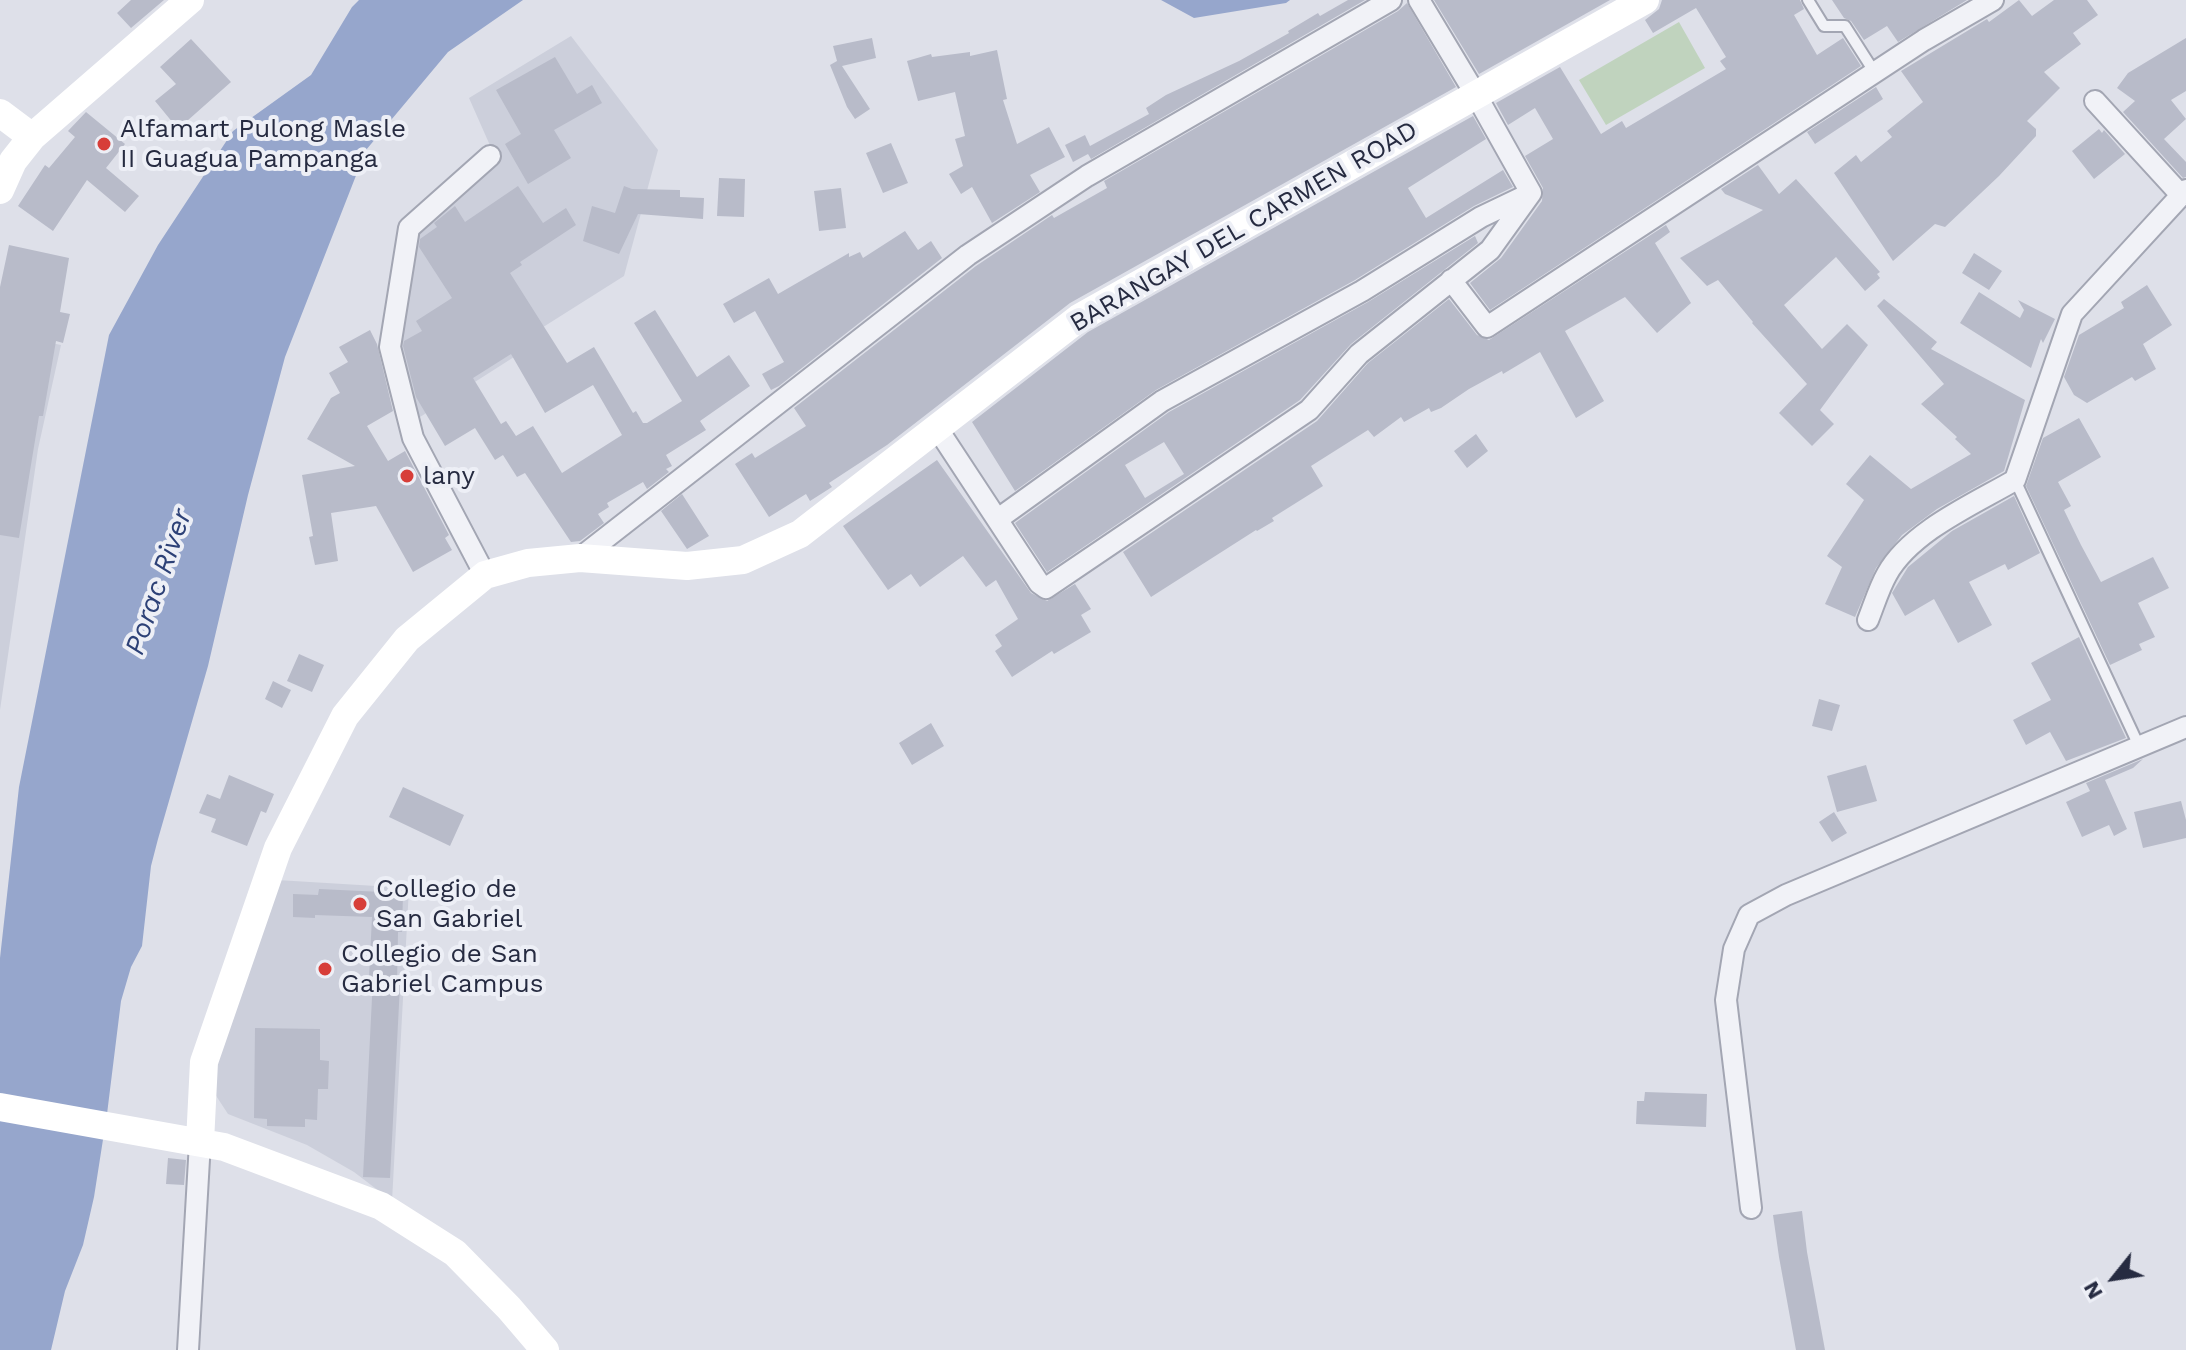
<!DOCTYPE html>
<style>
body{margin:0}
#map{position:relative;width:2186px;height:1350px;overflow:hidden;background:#dee0e9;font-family:"Work Sans",sans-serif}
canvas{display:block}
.north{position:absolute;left:2074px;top:1238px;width:80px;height:80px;-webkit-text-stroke:6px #edeff6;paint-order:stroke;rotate:240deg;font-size:22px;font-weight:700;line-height:32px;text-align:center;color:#262b41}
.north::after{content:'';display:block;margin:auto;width:28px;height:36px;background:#262b41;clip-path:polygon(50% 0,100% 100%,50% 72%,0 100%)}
</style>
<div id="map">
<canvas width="2186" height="1350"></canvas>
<div class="north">N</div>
</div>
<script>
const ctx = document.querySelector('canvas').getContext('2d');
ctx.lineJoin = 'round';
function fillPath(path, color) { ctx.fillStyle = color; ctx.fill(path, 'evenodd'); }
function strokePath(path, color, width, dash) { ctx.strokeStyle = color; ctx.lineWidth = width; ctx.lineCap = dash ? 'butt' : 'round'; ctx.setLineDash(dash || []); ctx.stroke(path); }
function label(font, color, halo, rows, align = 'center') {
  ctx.font = font + ' "Work Sans",sans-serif'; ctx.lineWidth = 8; ctx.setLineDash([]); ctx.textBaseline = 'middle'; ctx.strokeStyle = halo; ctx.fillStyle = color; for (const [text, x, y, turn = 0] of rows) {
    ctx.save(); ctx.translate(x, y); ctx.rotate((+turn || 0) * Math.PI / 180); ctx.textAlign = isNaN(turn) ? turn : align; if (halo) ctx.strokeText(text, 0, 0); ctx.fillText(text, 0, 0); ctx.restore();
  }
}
fillPath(new Path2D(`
 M 571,36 L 658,150 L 624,276 L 510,348 L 514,357 L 420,417 L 405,385 L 392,344 L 419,224 L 496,159 L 469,98 Z
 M 0,332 L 61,345 L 38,449 L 0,710 Z
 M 277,880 L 409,888 L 392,1201 L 354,1172 L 307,1145 L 228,1114 L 211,1088 L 212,1072 Z`), '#cccfdb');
fillPath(new Path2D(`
 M 1679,22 L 1705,68 L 1606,125 L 1579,80 Z`), '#c0d3be');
fillPath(new Path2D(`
 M 359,0 L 523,0 L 448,52 L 366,150 L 285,357 L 248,495 L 208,666 L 158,839 L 151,866 L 142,946 L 131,967 L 121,1001 L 107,1114 L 94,1197 L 83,1245 L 65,1291 L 51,1350 L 0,1350 L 0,958 L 19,787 L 109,335 L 158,245 L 233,131 L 311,75 L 352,7 Z
 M 1161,0 L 1290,0 L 1286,3 L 1194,18 Z`), '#96a6cc');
fillPath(new Path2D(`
 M 131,0 L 164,0 L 131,28 L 117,13 Z
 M 1348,0 L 1365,0 L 1091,159 L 1088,154 L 1073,162 L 1065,145 L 1085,135 L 1090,146 L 1149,114 L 1146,108 L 1166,95 L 1239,61 L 1289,33 L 1288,31 L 1318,13 L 1320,16 Z
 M 1434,0 L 1610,0 L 1479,74 Z
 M 1662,0 L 1800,0 L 1804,9 L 1794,15 L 1817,55 L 1843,38 L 1861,66 L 1490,310 L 1470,283 L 1501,258 L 1542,201 L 1543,188 L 1525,156 L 1553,139 L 1535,108 L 1508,125 L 1496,103 L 1560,67 L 1601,134 L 1622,121 L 1626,128 L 1726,69 L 1720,61 L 1726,57 L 1696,8 L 1653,33 L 1645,20 L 1659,9 Z
 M 1832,0 L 1967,0 L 1898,42 L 1887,26 L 1864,40 L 1851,21 L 1844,18 Z
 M 2019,0 L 2032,16 L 2054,0 L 2087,0 L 2098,15 L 2073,33 L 2081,44 L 2044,72 L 2060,88 L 2027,121 L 2036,129 L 2036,136 L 1999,176 L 1945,227 L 1935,224 L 1893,261 L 1834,173 L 1856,155 L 1861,162 L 1892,137 L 1887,131 L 1923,102 L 1901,71 L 1987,19 L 1989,22 Z
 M 1407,3 L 1456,87 L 1070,303 L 887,445 L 829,483 L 832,487 L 810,501 L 806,494 L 769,517 L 735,464 L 752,453 L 755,458 L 806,426 L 794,408 L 976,266 L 1052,215 L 1054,218 L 1107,188 L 1104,181 L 1398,11 Z
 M 872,38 L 876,58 L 842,66 L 870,109 L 855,119 L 847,107 L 830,65 L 837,61 L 833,46 Z
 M 2186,38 L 2186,91 L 2171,100 L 2186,119 L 2164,139 L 2186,162 L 2186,177 L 2183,178 L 2123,112 L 2135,101 L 2117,88 L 2128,73 Z
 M 191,39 L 231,82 L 178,129 L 155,101 L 176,84 L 160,67 Z
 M 997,50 L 1007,99 L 1003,100 L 1017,144 L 1049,127 L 1065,157 L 1030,175 L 1040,192 L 992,223 L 972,187 L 961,194 L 949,174 L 963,166 L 955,139 L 965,136 L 955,92 L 918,101 L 907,61 L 931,54 L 932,57 L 970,52 L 970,56 Z
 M 555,57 L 577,94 L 592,85 L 602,103 L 554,130 L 571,158 L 528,184 L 505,144 L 521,134 L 496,90 Z
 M 1876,87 L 1883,99 L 1815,144 L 1807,132 Z
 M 86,112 L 125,144 L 106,168 L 139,196 L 125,212 L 87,180 L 53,231 L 18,206 L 45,165 L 49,168 L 75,137 L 68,131 Z
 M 1473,116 L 1486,139 L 1408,188 L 1426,218 L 1503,170 L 1513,187 L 1474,206 L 1355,280 L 1156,390 L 1015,491 L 972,422 L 1088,332 Z
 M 2099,129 L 2102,133 L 2104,130 L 2125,154 L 2094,179 L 2072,151 Z
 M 891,143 L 908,183 L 883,193 L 866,153 Z
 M 1758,165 L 1779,194 L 1796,179 L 1880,272 L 1877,274 L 1880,278 L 1865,291 L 1836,257 L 1784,305 L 1822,349 L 1847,324 L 1868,345 L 1820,410 L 1834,424 L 1812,446 L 1779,413 L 1807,384 L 1752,323 L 1753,322 L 1718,280 L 1707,286 L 1680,258 L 1763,210 L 1725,194 L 1721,189 Z
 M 719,178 L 745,179 L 744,217 L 717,216 Z
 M 518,186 L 543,223 L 566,208 L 576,225 L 520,262 L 522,265 L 510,273 L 567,363 L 594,347 L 633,413 L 636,411 L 643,423 L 647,423 L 682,401 L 634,323 L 655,310 L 697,377 L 729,355 L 750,386 L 700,421 L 706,430 L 666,455 L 672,466 L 666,469 L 669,472 L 647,489 L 643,482 L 607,503 L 609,507 L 598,514 L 604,523 L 580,541 L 571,542 L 525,473 L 517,477 L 503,455 L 495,460 L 475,428 L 445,446 L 416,397 L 403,346 L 404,341 L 422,331 L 416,321 L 452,298 L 419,247 L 420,239 L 437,227 L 434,223 L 455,206 L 465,222 ZM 511,354 L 545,413 L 593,385 L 622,435 L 562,473 L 533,426 L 516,436 L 506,421 L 501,424 L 473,378 Z
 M 624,186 L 632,189 L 680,190 L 680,197 L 704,198 L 703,219 L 638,214 L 619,254 L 583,241 L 592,206 L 615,213 Z
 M 841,188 L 846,228 L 819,231 L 814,191 Z
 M 1666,225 L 1670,232 L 1655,243 L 1691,303 L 1657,333 L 1625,297 L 1565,331 L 1604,401 L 1576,418 L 1540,352 L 1503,374 L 1502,371 L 1469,389 L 1441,408 L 1431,412 L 1429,408 L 1404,422 L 1401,417 L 1374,437 L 1368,430 L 1311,466 L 1323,486 L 1272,518 L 1274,521 L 1257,531 L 1256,530 L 1151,597 L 1123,552 L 1317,421 L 1368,363 L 1449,299 L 1477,335 L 1489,340 Z
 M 905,231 L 918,250 L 931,241 L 942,258 L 779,386 L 771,390 L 762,374 L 784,362 L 755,311 L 734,323 L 723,304 L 769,278 L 778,294 L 849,253 L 849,257 L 860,252 L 863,258 Z
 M 1475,236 L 1478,243 L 1351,344 L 1300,400 L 1047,572 L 1015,523 L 1169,412 L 1368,302 ZM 1164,442 L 1184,474 L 1145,498 L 1125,465 Z
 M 9,245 L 69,258 L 60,312 L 70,314 L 63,343 L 56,341 L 43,416 L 39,416 L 19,538 L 0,535 L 0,287 Z
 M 1974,253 L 2002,271 L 1989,290 L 1962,273 Z
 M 2147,285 L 2172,325 L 2143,344 L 2156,369 L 2135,381 L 2132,377 L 2087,403 L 2074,395 L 2064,377 L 2079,335 L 2124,308 L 2121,302 Z
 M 1979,292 L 2020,318 L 2024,310 L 2018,300 L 2055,319 L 2043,343 L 2041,339 L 2031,368 L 1960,323 Z
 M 1884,299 L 1937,342 L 1931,349 L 2025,400 L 2004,471 L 1937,509 L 1902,535 L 1876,568 L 1855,617 L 1825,604 L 1842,567 L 1827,556 L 1864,500 L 1846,484 L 1870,455 L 1911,489 L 1971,454 L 1955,439 L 1957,437 L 1921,404 L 1944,384 L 1877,306 Z
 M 370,330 L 377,344 L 393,411 L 367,426 L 388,461 L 405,451 L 449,535 L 445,538 L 452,550 L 413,572 L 376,506 L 331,513 L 338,561 L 315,565 L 309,537 L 313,536 L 302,475 L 355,466 L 307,439 L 331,398 L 340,393 L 329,373 L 348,362 L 339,347 Z
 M 2079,418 L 2101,457 L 2058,482 L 2071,506 L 2064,510 L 2081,545 L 2101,582 L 2153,557 L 2169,588 L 2138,603 L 2155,637 L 2139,644 L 2142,650 L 2110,665 L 2026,486 L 2043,438 Z
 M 1476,434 L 1488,451 L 1467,468 L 1454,451 Z
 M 937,460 L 1031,593 L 1047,601 L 1075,584 L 1091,609 L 1081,615 L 1091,632 L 1054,654 L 1052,651 L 1012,677 L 995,651 L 1002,646 L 995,635 L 1018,619 L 996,580 L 986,587 L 963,556 L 920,587 L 911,574 L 888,590 L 843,526 Z
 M 682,494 L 709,536 L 687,549 L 661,511 Z
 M 2014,496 L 2040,553 L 2008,570 L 2005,564 L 1969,582 L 1992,625 L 1958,643 L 1934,599 L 1905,616 L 1892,593 L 1908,567 L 1952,531 Z
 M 2079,637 L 2126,738 L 2066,761 L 2050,732 L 2026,745 L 2013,720 L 2051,700 L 2031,663 Z
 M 299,654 L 324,665 L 312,692 L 287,681 Z
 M 273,681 L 291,690 L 282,708 L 265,699 Z
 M 1819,699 L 1840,705 L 1832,731 L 1812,726 Z
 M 931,723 L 944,746 L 912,765 L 899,743 Z
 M 2143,759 L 2133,768 L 2105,780 L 2127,829 L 2114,836 L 2109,825 L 2082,837 L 2066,802 L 2090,791 L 2086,783 Z
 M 1866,765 L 1877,801 L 1837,812 L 1827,776 Z
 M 229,775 L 274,794 L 266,813 L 261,811 L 247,846 L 211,832 L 216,819 L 199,813 L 207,794 L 220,799 Z
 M 403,787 L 464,815 L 450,846 L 389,817 Z
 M 2181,801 L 2186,820 L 2186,838 L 2143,848 L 2134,812 Z
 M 1834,812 L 1847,833 L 1832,842 L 1819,822 Z
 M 319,889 L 403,893 L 402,932 L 398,932 L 397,985 L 400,985 L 390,1178 L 363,1177 L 373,978 L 369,978 L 372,917 L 315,915 L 315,918 L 293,917 L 293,894 L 318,895 Z
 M 255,1028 L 320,1029 L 320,1060 L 329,1061 L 328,1089 L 318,1089 L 317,1120 L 305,1119 L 305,1127 L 267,1126 L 267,1119 L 254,1118 Z
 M 1645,1092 L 1707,1094 L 1706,1127 L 1636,1124 L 1637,1101 L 1644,1101 Z
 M 168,1158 L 186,1160 L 184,1185 L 166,1184 Z
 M 1802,1211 L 1807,1252 L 1825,1350 L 1796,1350 L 1779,1257 L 1773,1215 Z`), '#b8bbc9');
const lane = new Path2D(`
 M 1808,0 L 1824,26 L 1845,26 L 1875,73
 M 2015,480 L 2139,746`);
const street = new Path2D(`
 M 1419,0 L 1476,95 L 1531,193
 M 2095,101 L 2181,195
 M 1451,280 L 1487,327 L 1924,40 L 1993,0
 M 937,428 L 1039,583 L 1046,588 L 1309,410 L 1359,354 L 1490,250 L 1531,193
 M 998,519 L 1162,401 L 1362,291 L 1481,217 L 1527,195
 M 580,558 L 968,255 L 1087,176 L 1391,0
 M 485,575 L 413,438 L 390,347 L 409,228 L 490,156
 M 1868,620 C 1874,605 1879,588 1887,574 C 1911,531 1974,504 2015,480 L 2072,314 L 2186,190
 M 1751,1208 L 1726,1000 L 1734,949 L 1749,915 L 1786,895 L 2186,727
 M 188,1350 L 200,1142`);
strokePath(lane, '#a3a6b3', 14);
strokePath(street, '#a3a6b3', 24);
strokePath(lane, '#f1f2f7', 10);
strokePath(street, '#f1f2f7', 20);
strokePath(new Path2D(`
 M 0,113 L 32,137
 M 0,190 L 13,161 L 32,137 L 190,0
 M 0,1107 L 224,1147 L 381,1206 L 455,1253 L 509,1308 L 545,1350
 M 200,1142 L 204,1062 L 278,848 L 345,716 L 407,639 L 485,575 L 528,563 L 580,558 L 687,566 L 743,560 L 800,534 L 1079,318 L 1645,0`), '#fff', 28);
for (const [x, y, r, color] of [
 [104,144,8,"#d73e39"],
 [407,476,8,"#d73e39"],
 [360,904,8,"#d73e39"],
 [325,969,8,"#d73e39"]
]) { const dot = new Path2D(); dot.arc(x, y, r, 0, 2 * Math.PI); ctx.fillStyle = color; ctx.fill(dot); strokePath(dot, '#edeff6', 3); }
label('26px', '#262b41', '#edeff6', [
 ["Alfamart Pulong Masle",120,129],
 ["II Guagua Pampanga",120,159],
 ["lany",423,476],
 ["Collegio de",376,889],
 ["San Gabriel",376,919],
 ["Collegio de San",341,954],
 ["Gabriel Campus",341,984]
], 'left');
label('26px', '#262b41', '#edeff6', [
 ["BARANGAY DEL CARMEN ROAD",1244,227,-30]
]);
label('italic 28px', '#2d4177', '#edeff6', [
 ["Porac River",159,582,-71]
]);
</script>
